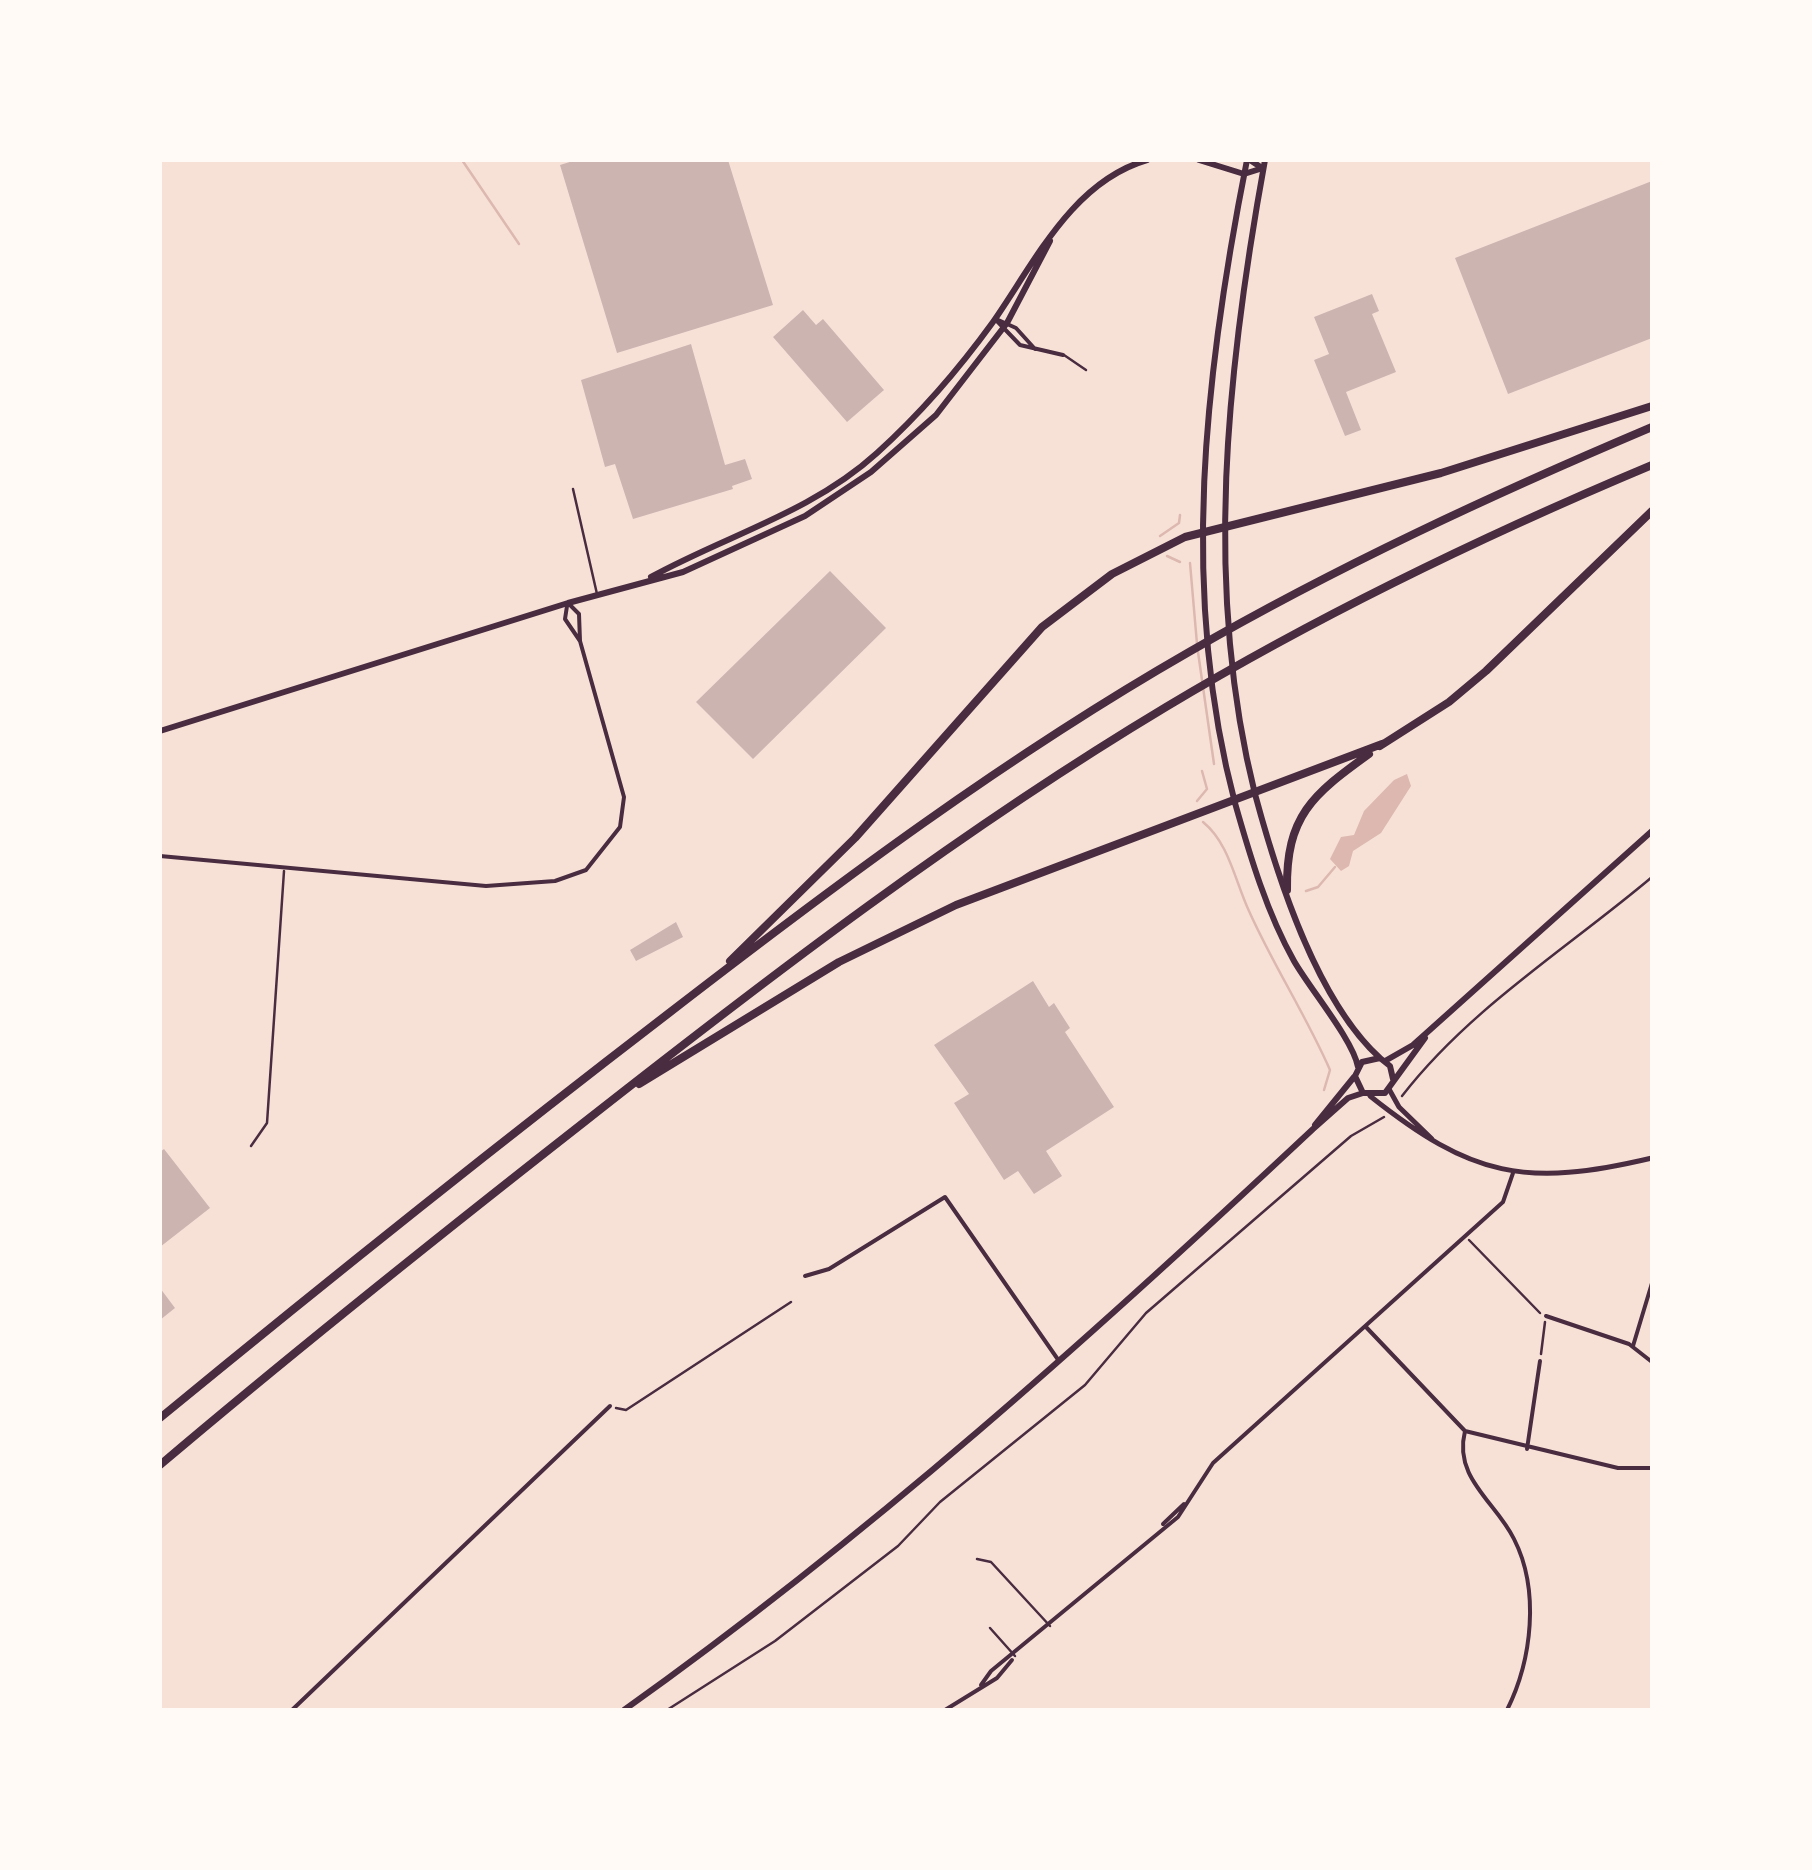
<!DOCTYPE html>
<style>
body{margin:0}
#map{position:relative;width:1812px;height:1870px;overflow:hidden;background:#f7e1d7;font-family:"Playfair Display",serif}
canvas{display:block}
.frame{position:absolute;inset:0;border:162px solid #fffaf5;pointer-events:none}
</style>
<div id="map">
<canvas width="1812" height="1870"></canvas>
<div class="frame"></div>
</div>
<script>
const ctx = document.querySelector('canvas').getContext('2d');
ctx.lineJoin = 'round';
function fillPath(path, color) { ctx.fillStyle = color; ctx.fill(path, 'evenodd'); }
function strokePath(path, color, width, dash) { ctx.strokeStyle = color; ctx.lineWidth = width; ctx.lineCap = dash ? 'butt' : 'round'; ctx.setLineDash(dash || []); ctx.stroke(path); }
fillPath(new Path2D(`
 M 1407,774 L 1411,786 L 1381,833 L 1353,851 L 1349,866 L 1341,871 L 1330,859 L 1341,837 L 1354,835 L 1364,811 L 1394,780 Z`), '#dcb8b0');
strokePath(new Path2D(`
 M 462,160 L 519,244
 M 1160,536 L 1179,523 L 1180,515
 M 1167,556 L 1180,562
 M 1190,563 L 1197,644
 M 1198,652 L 1214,764
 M 1197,801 L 1207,789 L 1202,771
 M 1203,822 C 1229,843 1235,881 1249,911 C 1273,965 1306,1015 1330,1070 L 1324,1090
 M 1306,891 L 1318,887 L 1335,867`), '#dcb8b0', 2.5);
fillPath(new Path2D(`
 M 576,160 L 728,160 L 773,305 L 617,353 L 560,165 Z
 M 1652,181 L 1652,338 L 1508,394 L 1455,258 Z
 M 1372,294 L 1379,311 L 1372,314 L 1396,372 L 1346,392 L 1361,430 L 1345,436 L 1314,360 L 1329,354 L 1314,317 Z
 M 803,310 L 816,325 L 823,319 L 884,390 L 847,422 L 773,337 Z
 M 691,344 L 725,465 L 745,459 L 752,479 L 732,486 L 733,489 L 633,519 L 615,464 L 605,467 L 581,380 Z
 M 830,571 L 886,628 L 753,759 L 696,702 Z
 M 676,922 L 683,937 L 636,961 L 630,950 Z
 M 1033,981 L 1049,1007 L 1054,1003 L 1070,1028 L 1065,1032 L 1114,1107 L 1046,1151 L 1062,1176 L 1034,1194 L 1018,1171 L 1004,1180 L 954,1103 L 969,1094 L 934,1045 Z
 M 164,1149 L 210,1208 L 160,1247 L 160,1152 Z
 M 160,1288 L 175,1308 L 160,1320 Z`), '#ccb4b1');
strokePath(new Path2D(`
 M 1402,1096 C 1470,1008 1568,948 1652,877
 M 1469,1240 L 1540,1313
 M 1541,1354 L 1545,1322
 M 616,1408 L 626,1410 L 791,1302
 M 667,1710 L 775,1641 L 898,1546 L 940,1502 L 1085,1385 L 1146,1313 L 1351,1136 L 1384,1117`), '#4a2c40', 2.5);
strokePath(new Path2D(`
 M 1064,355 L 1086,370
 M 573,489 L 597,594
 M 251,1146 L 267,1123 L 284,871
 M 977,1559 L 991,1562 L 1050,1626
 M 990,1628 L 1015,1656`), '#4a2c40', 2.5);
strokePath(new Path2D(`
 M 995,319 L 1020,345 L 1063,355
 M 996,319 L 1016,328 L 1035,349
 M 567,606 L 565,619 L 580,641
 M 160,856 L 486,886 L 555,881 L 586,870 L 620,827 L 624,797 L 580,641 L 579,614 L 569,604
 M 805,1276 L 829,1269 L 945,1197 L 1059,1361
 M 1546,1316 L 1629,1344 L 1652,1362
 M 1366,1327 L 1465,1431 L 1618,1468 L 1652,1468
 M 1633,1346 L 1652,1283
 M 1465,1431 C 1453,1478 1496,1502 1514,1539 C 1540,1590 1532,1660 1507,1710
 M 1527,1449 L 1540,1361
 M 1163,1524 L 1184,1504
 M 981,1685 L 991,1671 L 1178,1517 L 1213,1463 L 1503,1202 L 1513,1173
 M 292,1710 L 610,1406
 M 945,1710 L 997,1678 L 1012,1660`), '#4a2c40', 4);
strokePath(new Path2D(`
 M 1389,1089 L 1399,1107 L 1432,1139
 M 1370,1096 C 1472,1177 1525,1188 1652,1158`), '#4a2c40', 5);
strokePath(new Path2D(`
 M 1199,160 L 1244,174 L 1263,168
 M 1250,160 L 1262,168
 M 651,577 C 727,535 811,513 877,453 C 920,414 959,369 993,322 C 1035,262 1072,182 1147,160
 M 160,731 L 568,603 L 683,572 L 805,516 L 871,472 L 936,415 L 1007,323 L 1050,241
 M 1255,794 C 1277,876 1316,1000 1380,1058
 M 1235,803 C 1250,856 1267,913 1294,961 C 1310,989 1353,1040 1358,1067
 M 1385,1061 L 1413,1045 L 1652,831
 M 1393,1079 L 1390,1066 L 1380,1058 L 1362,1062 L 1355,1076 L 1363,1093 L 1385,1093 L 1425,1038
 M 1315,1125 L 1354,1077
 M 624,1710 C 870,1535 1093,1335 1313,1129 L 1348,1098 L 1363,1093`), '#4a2c40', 6);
strokePath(new Path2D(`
 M 1255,794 C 1203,587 1227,368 1265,160
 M 1235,803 C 1179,592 1205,371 1247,160`), '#4a2c40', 6);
strokePath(new Path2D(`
 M 1380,746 L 1449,702 L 1486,671 L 1652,511
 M 1287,890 C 1286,816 1312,795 1369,754
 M 730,961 L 855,838 L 1042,627 L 1112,574 L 1185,537 L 1441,473 L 1652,406
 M 639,1084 L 839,962 L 956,905 L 1382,744
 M 160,1418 C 328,1280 497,1145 669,1013 C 836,884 1006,757 1189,652 C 1338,566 1494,494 1652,427
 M 160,1465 C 298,1348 440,1235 583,1123 C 770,976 961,830 1166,707 C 1321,614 1485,535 1652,465`), '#4a2c40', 8);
</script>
